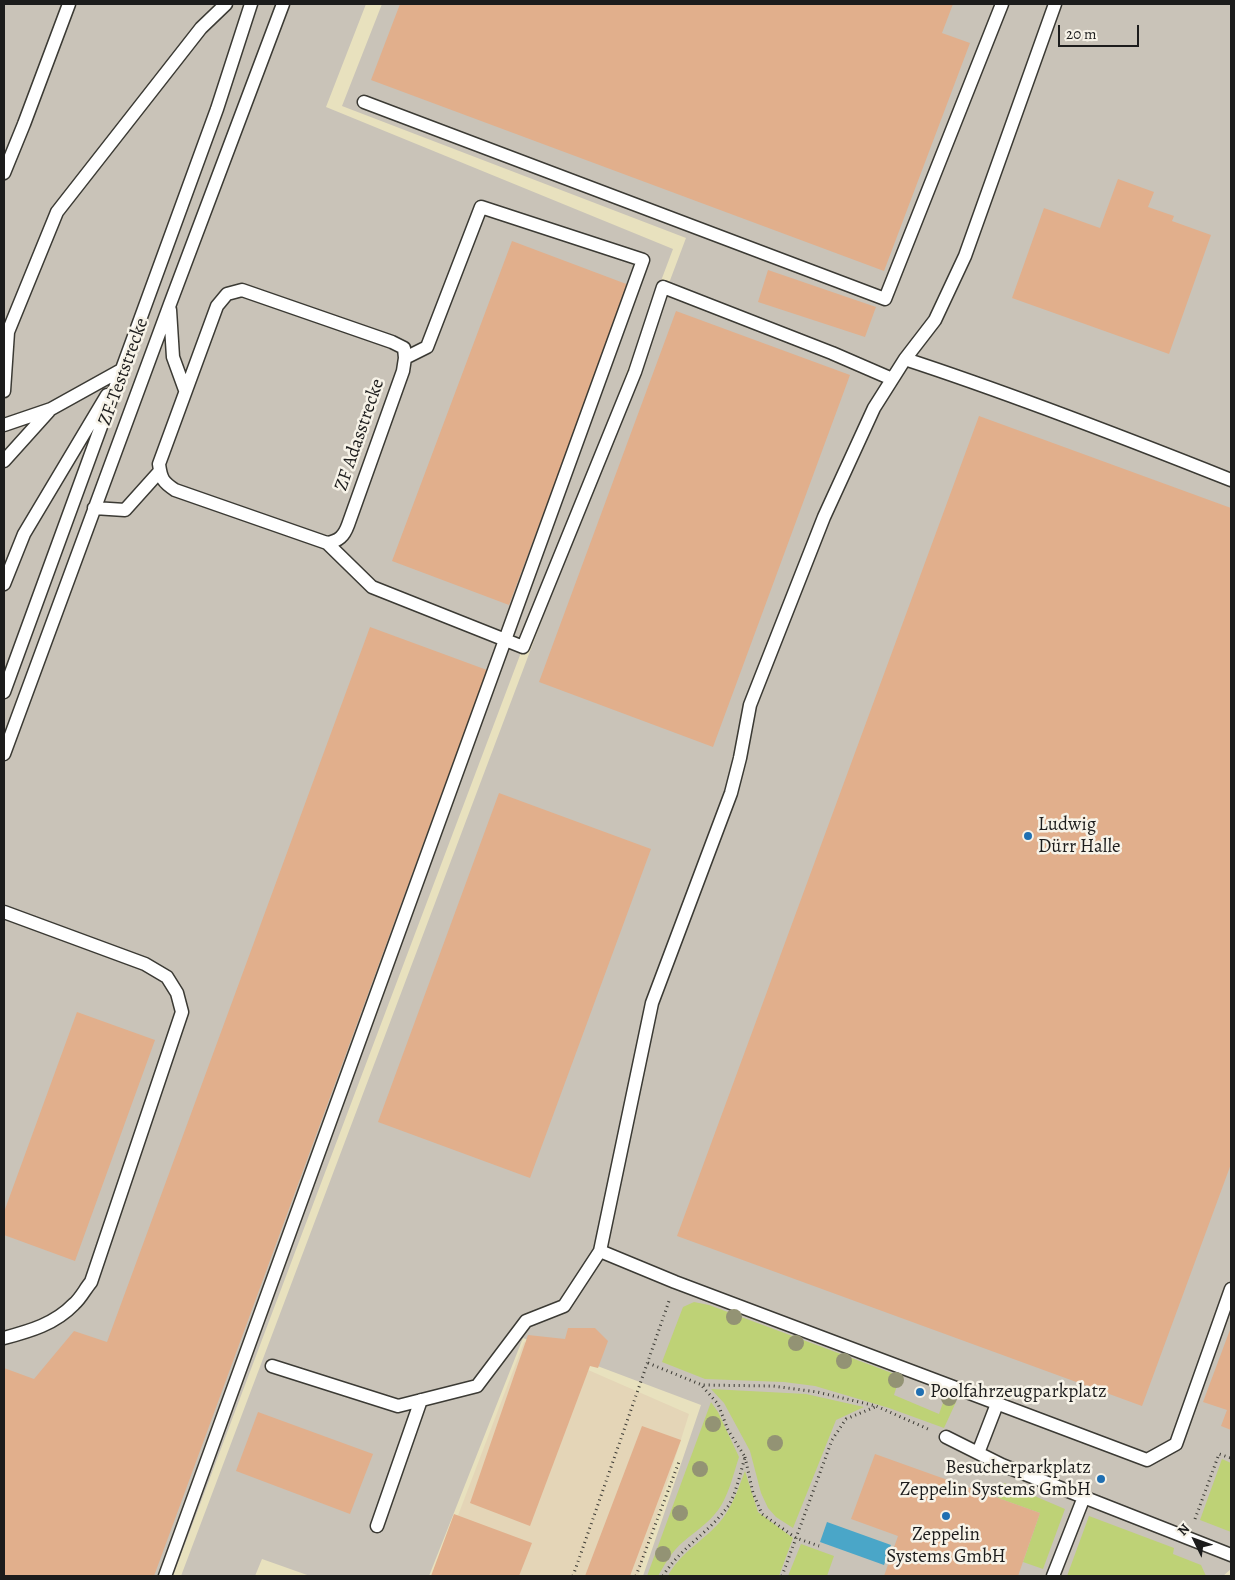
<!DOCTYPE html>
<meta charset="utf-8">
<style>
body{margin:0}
#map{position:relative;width:1235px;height:1580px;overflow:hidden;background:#e8e1be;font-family:Alegreya,serif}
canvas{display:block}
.frame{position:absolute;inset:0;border:5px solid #1c1c1c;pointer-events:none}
.north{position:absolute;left:1170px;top:1515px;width:50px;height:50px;-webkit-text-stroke:4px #f7f3e8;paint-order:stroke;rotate:312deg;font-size:14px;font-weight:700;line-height:20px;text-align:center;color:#1c1c1c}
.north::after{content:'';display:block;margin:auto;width:18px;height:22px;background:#1c1c1c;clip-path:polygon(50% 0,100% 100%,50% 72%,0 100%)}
.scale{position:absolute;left:1058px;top:25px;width:81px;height:22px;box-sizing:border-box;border:2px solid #1c1c1c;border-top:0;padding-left:6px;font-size:15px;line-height:18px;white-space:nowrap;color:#1c1c1c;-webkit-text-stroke:4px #f7f3e8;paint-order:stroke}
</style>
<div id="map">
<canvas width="1235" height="1580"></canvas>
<div class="frame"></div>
<div class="north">N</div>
<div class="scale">20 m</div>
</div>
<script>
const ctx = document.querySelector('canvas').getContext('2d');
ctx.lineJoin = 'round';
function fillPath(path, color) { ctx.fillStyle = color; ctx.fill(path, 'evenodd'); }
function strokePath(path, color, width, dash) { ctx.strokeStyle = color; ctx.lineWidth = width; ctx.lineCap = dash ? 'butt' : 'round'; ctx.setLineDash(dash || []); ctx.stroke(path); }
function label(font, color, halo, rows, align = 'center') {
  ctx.font = font + ' Alegreya,serif'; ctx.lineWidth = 5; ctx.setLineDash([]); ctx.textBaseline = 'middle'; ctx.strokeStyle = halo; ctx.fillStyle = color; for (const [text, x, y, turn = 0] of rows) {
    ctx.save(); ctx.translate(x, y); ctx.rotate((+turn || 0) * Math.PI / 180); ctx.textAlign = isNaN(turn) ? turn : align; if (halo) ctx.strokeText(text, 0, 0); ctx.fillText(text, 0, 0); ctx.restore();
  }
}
fillPath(new Path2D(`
 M 524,1342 L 689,1414 L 638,1576 L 435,1576 Z`), '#e4d5b7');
fillPath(new Path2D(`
 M 4,4 L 366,4 L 326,107 L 673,249 L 173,1576 L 4,1576 Z
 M 382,4 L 1231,4 L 1231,1569 L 1223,1576 L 643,1576 L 701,1405 L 523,1338 L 429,1576 L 310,1576 L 262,1559 L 255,1576 L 181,1576 L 686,238 L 342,106 Z`), '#c9c3b8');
fillPath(new Path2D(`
 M 694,1302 L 709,1305 L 900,1376 L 894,1395 L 939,1414 L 945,1397 L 956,1402 L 944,1428 L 889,1408 L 815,1386 L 784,1382 L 705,1379 L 662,1362 L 683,1307 Z
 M 711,1389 L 806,1394 L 864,1407 L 836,1420 L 793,1528 L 776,1517 L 768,1508 L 761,1493 L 750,1451 L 724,1403 Z
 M 711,1402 L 718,1412 L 739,1457 C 734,1472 730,1490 722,1504 C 713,1520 697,1530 683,1542 C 672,1551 665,1564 658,1576 L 647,1576 Z
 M 1222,1459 L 1231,1463 L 1231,1532 L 1200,1520 Z
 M 745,1471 L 758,1512 L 793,1538 L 779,1576 L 668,1576 C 679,1554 703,1541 719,1523 C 732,1508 738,1489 745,1471 Z
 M 1004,1483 L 1065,1509 L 1043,1569 L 1023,1562 L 1040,1513 L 998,1498 Z
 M 1089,1516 L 1174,1548 L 1173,1554 L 1201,1565 L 1206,1576 L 1067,1576 Z
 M 801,1544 L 834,1556 L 827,1576 L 788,1576 Z`), '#bed276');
fillPath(new Path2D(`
 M 827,1522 L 891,1545 L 884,1565 L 820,1542 Z`), '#4aa6c8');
fillPath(new Path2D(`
 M 400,4 L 953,4 L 942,33 L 970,43 L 884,271 L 371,80 Z
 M 1118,179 L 1154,192 L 1148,207 L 1174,216 L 1172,221 L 1211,235 L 1169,354 L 1012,298 L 1044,208 L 1100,228 Z
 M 512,241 L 629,285 L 509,605 L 392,561 Z
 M 768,270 L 876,307 L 865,337 L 758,302 Z
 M 676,311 L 850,375 L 713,747 L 539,682 Z
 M 979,416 L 1231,508 L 1231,1164 L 1142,1406 L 677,1236 Z
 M 370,627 L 487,670 L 154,1576 L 4,1576 L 4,1368 L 34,1379 L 74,1331 L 107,1342 Z
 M 499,793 L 651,849 L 530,1178 L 378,1122 Z
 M 77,1012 L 155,1040 L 75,1261 L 4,1235 L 4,1212 Z
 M 1231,1327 L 1231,1430 L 1221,1426 L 1227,1410 L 1203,1402 Z
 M 568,1328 L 595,1328 L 608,1341 L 598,1368 L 590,1366 L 530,1526 L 470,1503 L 528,1335 L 565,1339 Z
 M 258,1412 L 373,1454 L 350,1514 L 236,1471 Z
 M 642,1426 L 681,1440 L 630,1576 L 585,1576 Z
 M 875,1454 L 1040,1513 L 1018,1576 L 884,1576 L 898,1536 L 851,1519 Z
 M 454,1514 L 532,1543 L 519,1576 L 431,1576 Z`), '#e1af8c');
const lane = new Path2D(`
 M 1055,4 L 965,256 L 935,320 L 905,359 L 874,408 L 824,517 L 750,705 L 740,758 L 731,793 L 652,1003 L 600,1251 L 675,1282 L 1147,1460 L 1176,1444 L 1231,1289
 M 364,102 L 885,299 L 1002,4
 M 4,173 L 24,124 L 69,4
 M 242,290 L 392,342 L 404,348 L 405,358 L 403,371 L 348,525 C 344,536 339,541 327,543 L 175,490 C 163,482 161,479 159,464 L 217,306 L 227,294 Z
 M 170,310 L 173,357 L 185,390
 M 905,359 C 1015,395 1123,437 1231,480
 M 4,391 L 8,332 L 57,212 L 201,28 L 226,4
 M 4,425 L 51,409 L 123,369
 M 4,461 L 49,411
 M 94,508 L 125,510 L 160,471
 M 327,543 L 372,587 L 523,647 L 635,372 L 663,287 L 832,353 L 892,379
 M 4,584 L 24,534 L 107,395
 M 4,692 L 217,109 L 251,4
 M 4,754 L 170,304 L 283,4
 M 4,912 L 145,964 L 167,977 L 177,993 L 182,1012 L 91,1282 C 85,1289 81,1298 74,1304 C 55,1324 30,1331 4,1338
 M 272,1366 L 398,1406 L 477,1386 L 526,1321 L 564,1306 L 600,1251
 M 946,1437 L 1002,1465 L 1231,1555
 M 978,1453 L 997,1404
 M 377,1526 L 421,1400
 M 165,1576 L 643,260 L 481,207 L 427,347 L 405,358
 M 1053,1576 L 1084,1497`);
strokePath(lane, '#3b3a34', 15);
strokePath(new Path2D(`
 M 648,1363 L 702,1385 L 773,1386 L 817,1392 L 876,1406 L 928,1429
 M 745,1457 L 753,1493 L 762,1514 L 796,1538 L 819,1546
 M 1195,1519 L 1219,1454 L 1231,1458
 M 573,1576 L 669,1301
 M 636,1576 L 680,1459
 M 663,1576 C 680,1548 710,1532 729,1505 C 736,1493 741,1471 745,1457 L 728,1430 L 718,1404 L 702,1386
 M 782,1576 L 832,1440 L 846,1419 L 875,1407`), '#3b3a34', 3, [1, 4]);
strokePath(lane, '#fff', 12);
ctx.fillStyle = '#939374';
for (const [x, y] of [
 [734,1317],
 [796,1343],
 [844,1361],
 [896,1380],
 [949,1398],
 [713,1424],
 [775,1443],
 [700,1469],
 [680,1513],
 [663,1554]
]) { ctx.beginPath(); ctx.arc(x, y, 8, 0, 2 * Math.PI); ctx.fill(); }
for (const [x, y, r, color] of [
 [1028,836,5,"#1f6fb2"],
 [920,1392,5,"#1f6fb2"],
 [1101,1479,5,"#1f6fb2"],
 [946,1516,5,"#1f6fb2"]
]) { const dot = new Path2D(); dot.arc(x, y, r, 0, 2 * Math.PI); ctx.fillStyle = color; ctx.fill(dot); strokePath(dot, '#f7f3e8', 2); }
label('19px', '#1c1c1c', '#f7f3e8', [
 ["ZF-Teststrecke",124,372,-70],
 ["ZF Adasstrecke",360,435,-71]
]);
label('19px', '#1c1c1c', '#f7f3e8', [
 ["Ludwig",1038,825],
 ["Dürr Halle",1038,847],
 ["Poolfahrzeugparkplatz",930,1392],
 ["Besucherparkplatz",1091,1468,"right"],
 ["Zeppelin Systems GmbH",1091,1490,"right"],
 ["Zeppelin",946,1535,"center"],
 ["Systems GmbH",946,1557,"center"]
], 'left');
</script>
